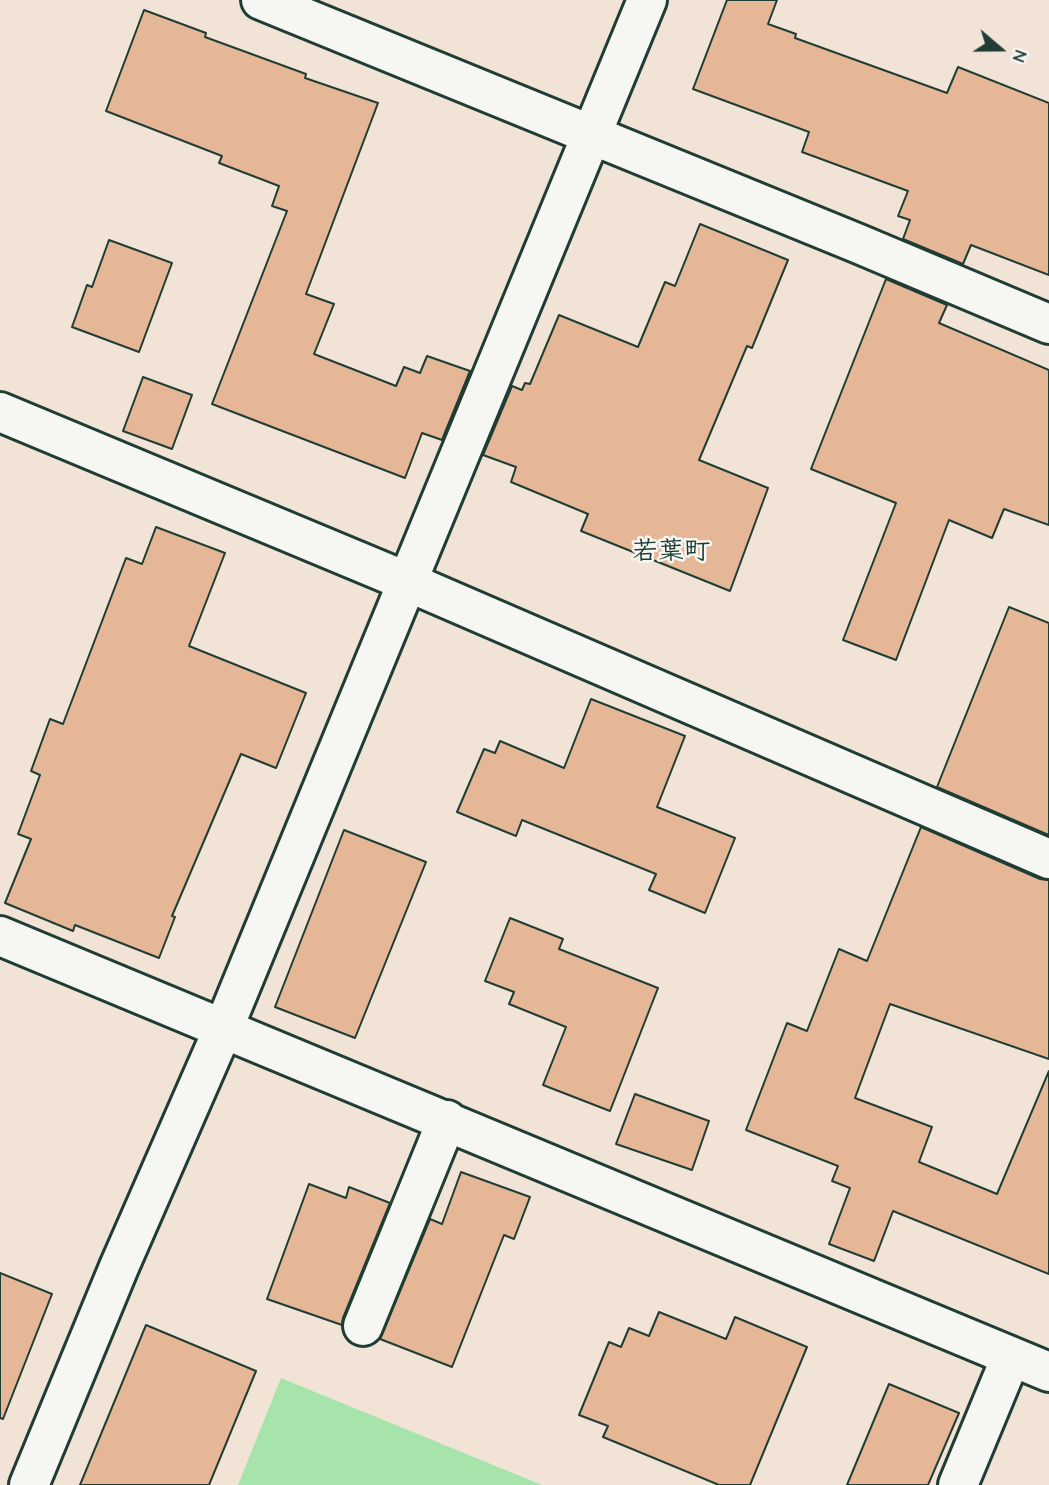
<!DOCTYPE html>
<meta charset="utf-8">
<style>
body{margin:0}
#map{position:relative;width:1049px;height:1485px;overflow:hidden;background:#f1e3d6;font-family:"Comic Neue",sans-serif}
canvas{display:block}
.north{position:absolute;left:965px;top:14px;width:70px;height:70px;-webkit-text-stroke:5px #f6f6f2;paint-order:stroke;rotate:110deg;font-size:19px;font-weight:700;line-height:28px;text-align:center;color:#1f3d34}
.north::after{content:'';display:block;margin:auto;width:24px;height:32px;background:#1f3d34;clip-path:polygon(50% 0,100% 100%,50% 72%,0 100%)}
</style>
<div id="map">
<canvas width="1049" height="1485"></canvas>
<div class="north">N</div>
</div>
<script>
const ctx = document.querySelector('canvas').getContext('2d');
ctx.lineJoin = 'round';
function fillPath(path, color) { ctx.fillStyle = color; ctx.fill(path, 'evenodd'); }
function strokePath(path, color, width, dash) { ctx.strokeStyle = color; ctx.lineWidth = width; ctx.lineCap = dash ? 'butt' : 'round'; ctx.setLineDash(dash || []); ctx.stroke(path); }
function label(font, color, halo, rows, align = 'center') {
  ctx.font = font + ' "Comic Neue","Klee One",sans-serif'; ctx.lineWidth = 5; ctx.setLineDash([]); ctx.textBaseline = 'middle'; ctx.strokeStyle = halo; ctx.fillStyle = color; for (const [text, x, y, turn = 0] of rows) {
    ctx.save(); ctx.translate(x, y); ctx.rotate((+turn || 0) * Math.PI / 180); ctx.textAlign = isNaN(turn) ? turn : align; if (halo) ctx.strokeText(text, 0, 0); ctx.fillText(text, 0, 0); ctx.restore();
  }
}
fillPath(new Path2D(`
 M 281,1378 L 542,1485 L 238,1485 Z`), '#a7e4ab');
const building = new Path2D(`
 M 727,0 L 777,0 L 768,24 L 796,34 L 795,38 L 947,93 L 958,67 L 1049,103 L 1049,275 L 971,245 L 963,264 L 903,239 L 910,220 L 898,216 L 908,191 L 802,152 L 809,132 L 693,89 Z
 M 144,10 L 206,33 L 205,37 L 306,74 L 305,78 L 378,103 L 306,294 L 334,304 L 314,354 L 396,386 L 404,367 L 420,373 L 427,356 L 470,371 L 442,440 L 422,433 L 405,478 L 212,404 L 287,211 L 272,206 L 279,186 L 219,163 L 222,156 L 106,111 Z
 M 700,224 L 788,260 L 752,348 L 747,346 L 699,460 L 768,488 L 730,591 L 581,531 L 588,514 L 511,482 L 516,467 L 483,455 L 512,386 L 522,390 L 525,383 L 530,384 L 559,315 L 638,347 L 665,282 L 675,286 Z
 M 109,240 L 172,263 L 139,352 L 72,327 L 87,285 L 92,287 Z
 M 886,279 L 947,305 L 939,323 L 1049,370 L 1049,525 L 1004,509 L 992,538 L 949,520 L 896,660 L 843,640 L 896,503 L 811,469 Z
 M 143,377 L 192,395 L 172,449 L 123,431 Z
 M 156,527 L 225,553 L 189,646 L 306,693 L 276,768 L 241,754 L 172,916 L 175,917 L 159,958 L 75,925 L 73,931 L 5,903 L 31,839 L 18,834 L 40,775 L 31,771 L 50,719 L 63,724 L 126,558 L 142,564 Z
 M 1009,607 L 1049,623 L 1049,835 L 937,787 Z
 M 591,699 L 685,736 L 657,807 L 735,838 L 705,913 L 649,890 L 656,874 L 522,820 L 516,836 L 457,812 L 484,749 L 495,753 L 500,741 L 564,768 Z
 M 921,827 L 1040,879 L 1049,880 L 1049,1059 L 890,1004 L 855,1098 L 932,1127 L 919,1162 L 997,1194 L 1049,1071 L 1049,1274 L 893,1211 L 874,1261 L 829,1244 L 850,1188 L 832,1181 L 838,1166 L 746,1130 L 787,1023 L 807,1031 L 839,949 L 867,961 Z
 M 344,830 L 426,862 L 355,1038 L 275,1007 Z
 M 510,918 L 563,939 L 559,949 L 658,988 L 610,1111 L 543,1085 L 566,1027 L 509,1004 L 514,992 L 485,981 Z
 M 635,1094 L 709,1121 L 692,1170 L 616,1144 Z
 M 461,1172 L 530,1197 L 514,1239 L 504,1235 L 452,1367 L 380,1339 L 430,1219 L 442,1224 Z
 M 309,1184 L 346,1198 L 349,1187 L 390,1203 L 343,1318 L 342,1325 L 267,1299 Z
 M 0,1273 L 52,1294 L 3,1419 L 0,1418 Z
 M 659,1312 L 726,1339 L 735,1317 L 807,1347 L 750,1485 L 719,1485 L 603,1437 L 608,1426 L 579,1415 L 609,1342 L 621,1347 L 629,1328 L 649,1336 Z
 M 146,1325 L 256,1371 L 209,1485 L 80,1485 Z
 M 889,1384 L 959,1413 L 928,1485 L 847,1485 Z`);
fillPath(building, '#e5b796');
strokePath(building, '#1f3d34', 2);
const minor = new Path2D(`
 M 261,0 L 859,244 L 1049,324
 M 0,412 L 408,582 L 1049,859
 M 0,936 L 1049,1372
 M 363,1326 L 447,1120
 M 29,1485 L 119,1267 L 224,1027 L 647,0
 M 958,1485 L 1011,1357`);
strokePath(minor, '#1f3d34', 44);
strokePath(minor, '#f6f6f2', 38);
label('bold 26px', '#1f3d34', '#f6f6f2', [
 ["若葉町",671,552]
]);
</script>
